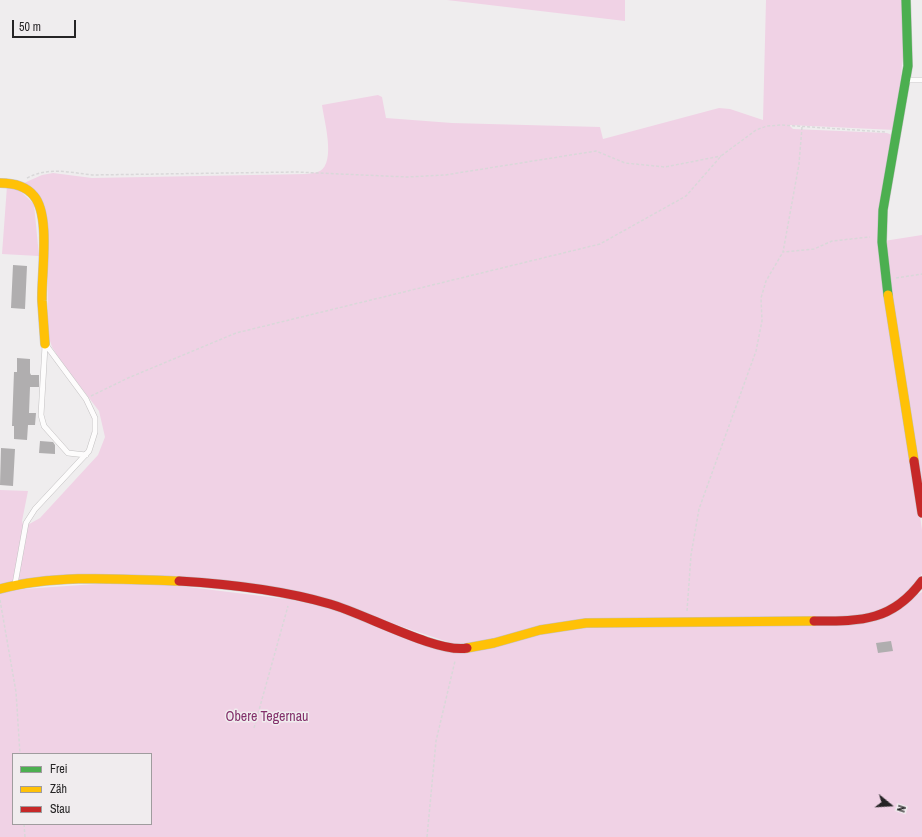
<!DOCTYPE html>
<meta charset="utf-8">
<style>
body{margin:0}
#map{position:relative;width:922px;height:837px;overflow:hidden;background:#efedee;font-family:"Archivo Narrow",sans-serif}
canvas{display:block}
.legend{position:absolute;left:12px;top:753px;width:140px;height:72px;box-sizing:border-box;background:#f0ecee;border:1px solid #9f9c9e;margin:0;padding:5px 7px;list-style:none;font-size:12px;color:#252425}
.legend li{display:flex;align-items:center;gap:8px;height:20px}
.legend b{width:20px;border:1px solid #9f9c9e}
.north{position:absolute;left:870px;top:785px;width:40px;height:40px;-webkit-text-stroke:3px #f0ecee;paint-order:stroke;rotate:108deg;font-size:11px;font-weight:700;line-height:16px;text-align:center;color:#252425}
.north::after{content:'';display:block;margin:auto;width:14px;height:18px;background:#252425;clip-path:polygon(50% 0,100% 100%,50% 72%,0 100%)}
.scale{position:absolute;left:12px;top:20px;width:64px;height:18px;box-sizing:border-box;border:2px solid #252425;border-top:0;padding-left:5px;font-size:12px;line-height:14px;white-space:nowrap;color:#252425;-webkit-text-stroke:3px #f0ecee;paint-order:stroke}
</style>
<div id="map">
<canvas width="922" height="837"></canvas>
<ul class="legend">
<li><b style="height:5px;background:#4caf50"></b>Frei</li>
<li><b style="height:5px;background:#ffc107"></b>Zäh</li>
<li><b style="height:5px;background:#c62828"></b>Stau</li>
</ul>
<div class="north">N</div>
<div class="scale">50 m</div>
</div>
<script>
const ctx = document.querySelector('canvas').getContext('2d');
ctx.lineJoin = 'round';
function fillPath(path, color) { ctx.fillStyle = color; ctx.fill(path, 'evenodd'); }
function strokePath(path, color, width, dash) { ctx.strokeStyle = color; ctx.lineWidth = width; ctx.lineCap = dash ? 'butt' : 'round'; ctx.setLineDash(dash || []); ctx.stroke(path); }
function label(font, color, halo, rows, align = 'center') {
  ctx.font = font + ' "Archivo Narrow",sans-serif'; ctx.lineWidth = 3; ctx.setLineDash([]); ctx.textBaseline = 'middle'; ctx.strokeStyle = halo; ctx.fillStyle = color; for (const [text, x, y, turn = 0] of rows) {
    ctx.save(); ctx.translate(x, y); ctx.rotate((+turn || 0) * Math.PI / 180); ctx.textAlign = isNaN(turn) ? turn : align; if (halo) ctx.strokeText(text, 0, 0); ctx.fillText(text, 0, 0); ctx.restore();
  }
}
fillPath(new Path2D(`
 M 447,0 L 625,0 L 625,21 Z
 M 766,0 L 904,0 L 906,29 L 895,130 L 789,125 L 793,129 L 887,133 L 892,135 L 881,201 L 910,446 L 922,530 L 922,573 L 919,580 L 890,608 L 854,618 L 640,620 L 460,646 L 376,618 L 194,579 L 0,586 L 0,490 L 28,491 L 22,521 L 24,527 L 40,518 L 98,455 L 105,437 L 99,411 L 60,360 L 52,347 L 48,335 L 47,233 L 24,183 L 42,175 L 53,173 L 92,178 L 307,174 C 311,173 316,173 320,171 C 336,162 324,120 322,105 L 378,95 L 382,97 L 386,118 L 452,123 L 600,127 L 603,139 L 719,108 L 730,109 L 763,120 Z
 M 7,186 L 18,189 L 34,204 L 39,256 L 2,254 Z
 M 922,235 L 922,499 L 884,241 Z
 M 139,581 L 311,602 L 446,650 L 566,627 L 866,623 L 922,592 L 922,837 L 0,837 L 0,593 L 9,590 ZM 13,754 L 151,754 L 151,824 L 13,824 Z`), '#f0d2e5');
fillPath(new Path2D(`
 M 13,265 L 27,266 L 25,309 L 11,308 Z
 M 17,358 L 30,359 L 30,373 L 31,375 L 39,375 L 39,387 L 30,387 L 29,413 L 36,413 L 35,425 L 28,425 L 27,440 L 14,439 L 14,426 L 12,426 L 14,372 L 17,372 Z
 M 40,441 L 53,442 L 55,445 L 55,454 L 39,453 Z
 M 1,448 L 15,449 L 13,486 L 0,485 Z
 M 891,641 L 893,651 L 878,653 L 876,643 Z`), '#b0aeaf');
const lane = new Path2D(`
 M 907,80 L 922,80
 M 45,346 L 41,415 L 44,426 L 68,453 L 86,455
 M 15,584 L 26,523 L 35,509 L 89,451 L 95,432 L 95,418 L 86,399 L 46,345`);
const fast = new Path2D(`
 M 888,295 L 882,242 L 883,210 L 908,66 L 906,0`);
const slow = new Path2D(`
 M 0,183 C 12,183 26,186 34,196 C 51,216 41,275 42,301 C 43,315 44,330 45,344
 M 888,295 L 914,461
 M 0,589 C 56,574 122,579 179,581
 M 467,648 L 494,643 L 540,630 L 586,623 L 814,621`);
const jam = new Path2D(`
 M 914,461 L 922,513
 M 179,581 C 229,584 282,590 330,604 C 363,613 438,654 467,648
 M 814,621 C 860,621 892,622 922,581`);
strokePath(lane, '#c3c1c2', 6);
strokePath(fast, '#c3c1c2', 10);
strokePath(slow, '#c3c1c2', 10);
strokePath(jam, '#c3c1c2', 10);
strokePath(new Path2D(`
 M 802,127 L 799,164 L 783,252 L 814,249 L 832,241 L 870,237
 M 27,178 C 48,167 69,172 92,175 L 296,172 L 407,177 L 445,175 L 596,151 L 625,163 L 665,167 L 721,156
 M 896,278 L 922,274
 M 91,396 L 128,378 L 236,333 L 600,244 L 686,196 L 721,156 L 756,130 L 767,126 L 781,125 L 885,132
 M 0,600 L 16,692 L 20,754
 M 687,611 L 691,555 L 699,509 L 756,351 L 762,321 L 761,298 L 766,281 L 783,252
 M 254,728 L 288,606
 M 24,824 L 25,837
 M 427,837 L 436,741 L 455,661`), '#d9d8d9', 1.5, [3, 2]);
strokePath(lane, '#fdfcfc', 5);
strokePath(fast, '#4caf50', 9);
strokePath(slow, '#ffc107', 9);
strokePath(jam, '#c62828', 9);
label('14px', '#83306b', '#f0ecee', [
 ["Obere Tegernau",267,717]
]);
</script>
